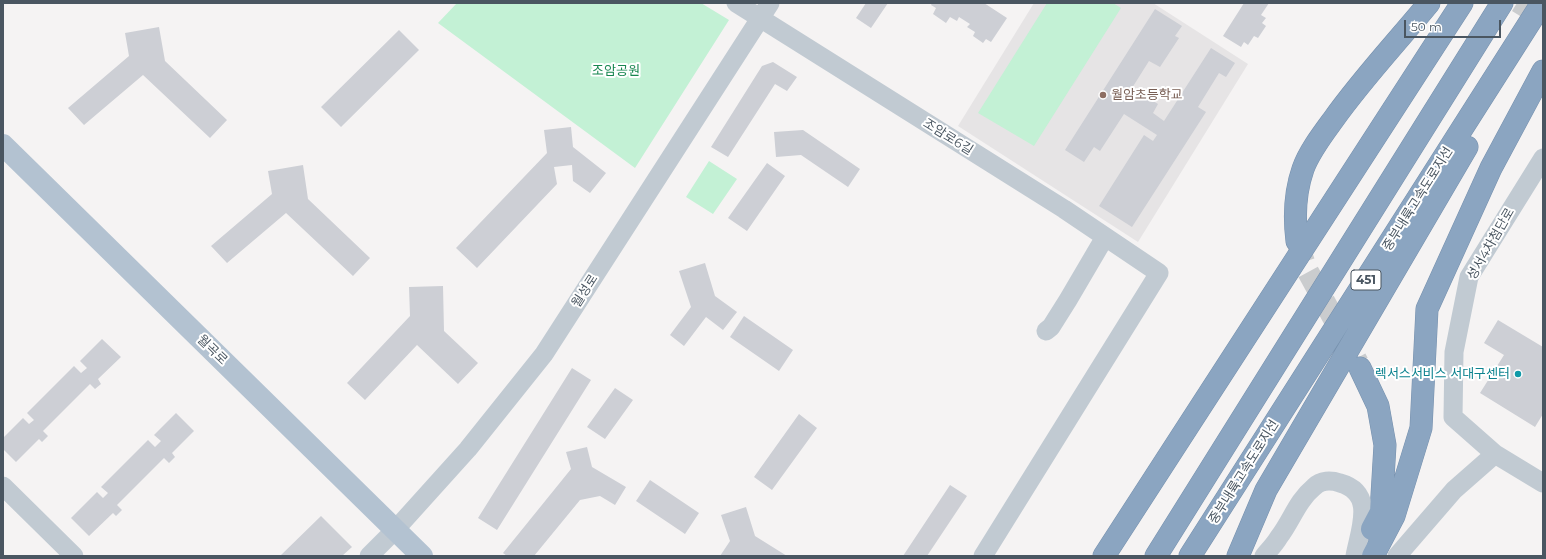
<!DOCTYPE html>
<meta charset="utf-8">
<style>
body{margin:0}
#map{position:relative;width:1546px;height:559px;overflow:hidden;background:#f5f3f3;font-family:Montserrat,sans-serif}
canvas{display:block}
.frame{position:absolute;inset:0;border:4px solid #4a5661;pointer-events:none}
.scale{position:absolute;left:1404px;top:20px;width:97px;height:18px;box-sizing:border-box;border:2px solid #4a5661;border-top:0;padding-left:5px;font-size:12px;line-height:14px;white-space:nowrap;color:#4a5661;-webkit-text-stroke:3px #fff;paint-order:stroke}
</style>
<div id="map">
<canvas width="1546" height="559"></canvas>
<div class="frame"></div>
<div class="scale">50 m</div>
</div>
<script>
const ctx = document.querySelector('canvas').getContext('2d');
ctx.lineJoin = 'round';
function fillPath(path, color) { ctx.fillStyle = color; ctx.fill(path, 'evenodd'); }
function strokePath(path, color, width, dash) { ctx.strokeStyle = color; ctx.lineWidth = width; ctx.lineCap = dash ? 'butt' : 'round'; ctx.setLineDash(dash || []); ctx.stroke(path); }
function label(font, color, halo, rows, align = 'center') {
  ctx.font = font + ' Montserrat,"Noto Sans KR",sans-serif'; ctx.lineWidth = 4; ctx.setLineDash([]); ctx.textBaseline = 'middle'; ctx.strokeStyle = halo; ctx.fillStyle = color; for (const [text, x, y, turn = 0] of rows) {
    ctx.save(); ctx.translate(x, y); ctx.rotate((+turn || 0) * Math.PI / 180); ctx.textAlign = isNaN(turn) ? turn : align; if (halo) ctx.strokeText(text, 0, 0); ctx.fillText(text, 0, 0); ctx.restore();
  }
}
fillPath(new Path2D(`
 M 1034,3 L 1153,3 L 1248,64 L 1138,242 L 958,126 Z`), '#e6e4e5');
fillPath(new Path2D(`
 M 457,3 L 701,3 L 729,20 L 635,168 L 438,23 Z
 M 1047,3 L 1113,3 L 1121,8 L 1034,146 L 978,113 Z
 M 709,161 L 737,179 L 713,214 L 686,197 Z`), '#c3f1d5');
fillPath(new Path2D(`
 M 866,3 L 888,3 L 871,28 L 856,18 Z
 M 932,3 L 984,3 L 1007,18 L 991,42 L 986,39 L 983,43 L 973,36 L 975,32 L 967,27 L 970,24 L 959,17 L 957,21 L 950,17 L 946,23 L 933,14 L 936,8 L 931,5 Z
 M 1244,3 L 1269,3 L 1261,15 L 1266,18 L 1262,23 L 1266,26 L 1258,38 L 1254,36 L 1248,45 L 1244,42 L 1241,47 L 1223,36 Z
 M 1155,9 L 1182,26 L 1175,36 L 1179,38 L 1160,67 L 1149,61 L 1132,88 L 1158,104 L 1153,113 L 1164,121 L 1211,48 L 1235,63 L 1226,77 L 1219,73 L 1198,107 L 1206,112 L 1132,227 L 1099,206 L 1144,135 L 1153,141 L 1157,135 L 1124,114 L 1100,151 L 1094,147 L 1084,162 L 1065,150 Z
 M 159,27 L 165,61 L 227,120 L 210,138 L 143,75 L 84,125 L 68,108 L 129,56 L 125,33 Z
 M 399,30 L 419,50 L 341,127 L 321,107 Z
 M 773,62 L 797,77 L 787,91 L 775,84 L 728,157 L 711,147 L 762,66 Z
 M 571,127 L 573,147 L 606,173 L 590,193 L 573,181 L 572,165 L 554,167 L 557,184 L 477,268 L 456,248 L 547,153 L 544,130 Z
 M 803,130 L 860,169 L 848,187 L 801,155 L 776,157 L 774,132 Z
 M 767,163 L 785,176 L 747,231 L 728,218 Z
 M 303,165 L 308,199 L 370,258 L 353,276 L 286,213 L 227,263 L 211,246 L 272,194 L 268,171 Z
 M 705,263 L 715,296 L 737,312 L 723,330 L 706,317 L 684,346 L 670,335 L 691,307 L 679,271 Z
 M 443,286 L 444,331 L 478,363 L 458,384 L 417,345 L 365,400 L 347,383 L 410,316 L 409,287 Z
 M 744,316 L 793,350 L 779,371 L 730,337 Z
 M 1498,320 L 1543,347 L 1543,414 L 1535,427 L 1480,393 L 1504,355 L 1484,343 Z
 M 102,339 L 121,357 L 98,379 L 101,384 L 95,389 L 90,384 L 43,431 L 48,436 L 42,442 L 39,439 L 16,462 L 3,449 L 3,438 L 23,418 L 29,424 L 34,420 L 27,413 L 74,366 L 81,373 L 87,368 L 80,361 Z
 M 572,368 L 591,380 L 497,530 L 478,518 Z
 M 615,388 L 633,400 L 605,439 L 587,427 Z
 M 176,413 L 194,431 L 172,453 L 175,457 L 169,463 L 164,458 L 117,505 L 122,510 L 116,516 L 113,513 L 89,536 L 71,518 L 97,492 L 103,498 L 108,493 L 101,487 L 148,440 L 155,447 L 161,441 L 154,435 Z
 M 799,414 L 817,428 L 772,490 L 754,477 Z
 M 587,447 L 592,467 L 626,487 L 615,505 L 600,496 L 580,500 L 534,556 L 507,556 L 503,553 L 571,469 L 566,452 Z
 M 650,480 L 699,513 L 685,534 L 636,501 Z
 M 950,485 L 967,496 L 927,556 L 903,556 Z
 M 746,507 L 755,536 L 787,556 L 720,556 L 730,541 L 721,515 Z
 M 321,516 L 352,547 L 342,556 L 280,556 Z`), '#cdcfd5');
strokePath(new Path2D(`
 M 1517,3 L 1543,19`), '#caccce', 19, [19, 10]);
strokePath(new Path2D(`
 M 1297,241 L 1306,268 L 1358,363`), '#caccce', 22, [22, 11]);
const highway = new Path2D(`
 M 1297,241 C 1294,217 1295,192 1303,169 C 1309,152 1322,135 1333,120 C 1362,79 1397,42 1429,3
 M 1360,368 L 1378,406 L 1385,445 L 1381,512 L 1372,529
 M 1104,556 L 1462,3
 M 1156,556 L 1502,3
 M 1190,556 L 1542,3
 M 1238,556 L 1266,490 L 1467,147
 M 1373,556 L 1394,516 L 1421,428 L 1427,309 L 1491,168 L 1543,71`);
strokePath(highway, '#7690ad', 23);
strokePath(new Path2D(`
 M 736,3 L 1064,209 L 1159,273 L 983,556
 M 1543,158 L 1469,277 L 1454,352 L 1453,417 L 1495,454 L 1543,483
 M 1046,331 L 1051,327 L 1068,300 L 1105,237
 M 3,486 L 74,556
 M 369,556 L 395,530 L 468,449 L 544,354 L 770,3
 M 1264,556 C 1269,550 1275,544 1279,537 C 1292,520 1297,501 1314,487 C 1321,480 1331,480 1340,483 C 1376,493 1360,529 1355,556
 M 1397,556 L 1454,490 L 1495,454`), '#c1cad2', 19);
strokePath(new Path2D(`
 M 3,145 L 422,556`), '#b3c2d1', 22);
strokePath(highway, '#8ba5c1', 22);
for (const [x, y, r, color] of [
 [1103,95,4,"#8d6e63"],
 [1518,374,4,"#0f9aa8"]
]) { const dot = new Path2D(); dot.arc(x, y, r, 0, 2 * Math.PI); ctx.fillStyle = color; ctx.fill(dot); strokePath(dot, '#fff', 1.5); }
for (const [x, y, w] of [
 [1366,280,30]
]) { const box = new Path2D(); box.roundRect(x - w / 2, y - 10, w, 20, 3); ctx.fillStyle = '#fff'; ctx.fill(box); strokePath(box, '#4a5661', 1); }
label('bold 12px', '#4a5661', null, [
 ["451",1366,280]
]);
label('13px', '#17864f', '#fff', [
 ["조암공원",616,71]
]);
label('13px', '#785e54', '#fff', [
 ["월암초등학교",1111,95]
], 'left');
label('13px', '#4a5661', '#fff', [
 ["조암로6길",948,137,32],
 ["중부내륙고속도로지선",1418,199,-58],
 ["성서4차첨단로",1491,244,-60],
 ["월성로",585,291,-57],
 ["월곡로",212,350,44],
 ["중부내륙고속도로지선",1244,472,-58]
]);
label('13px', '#0d838f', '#fff', [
 ["렉서스서비스 서대구센터",1510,374]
], 'right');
</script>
